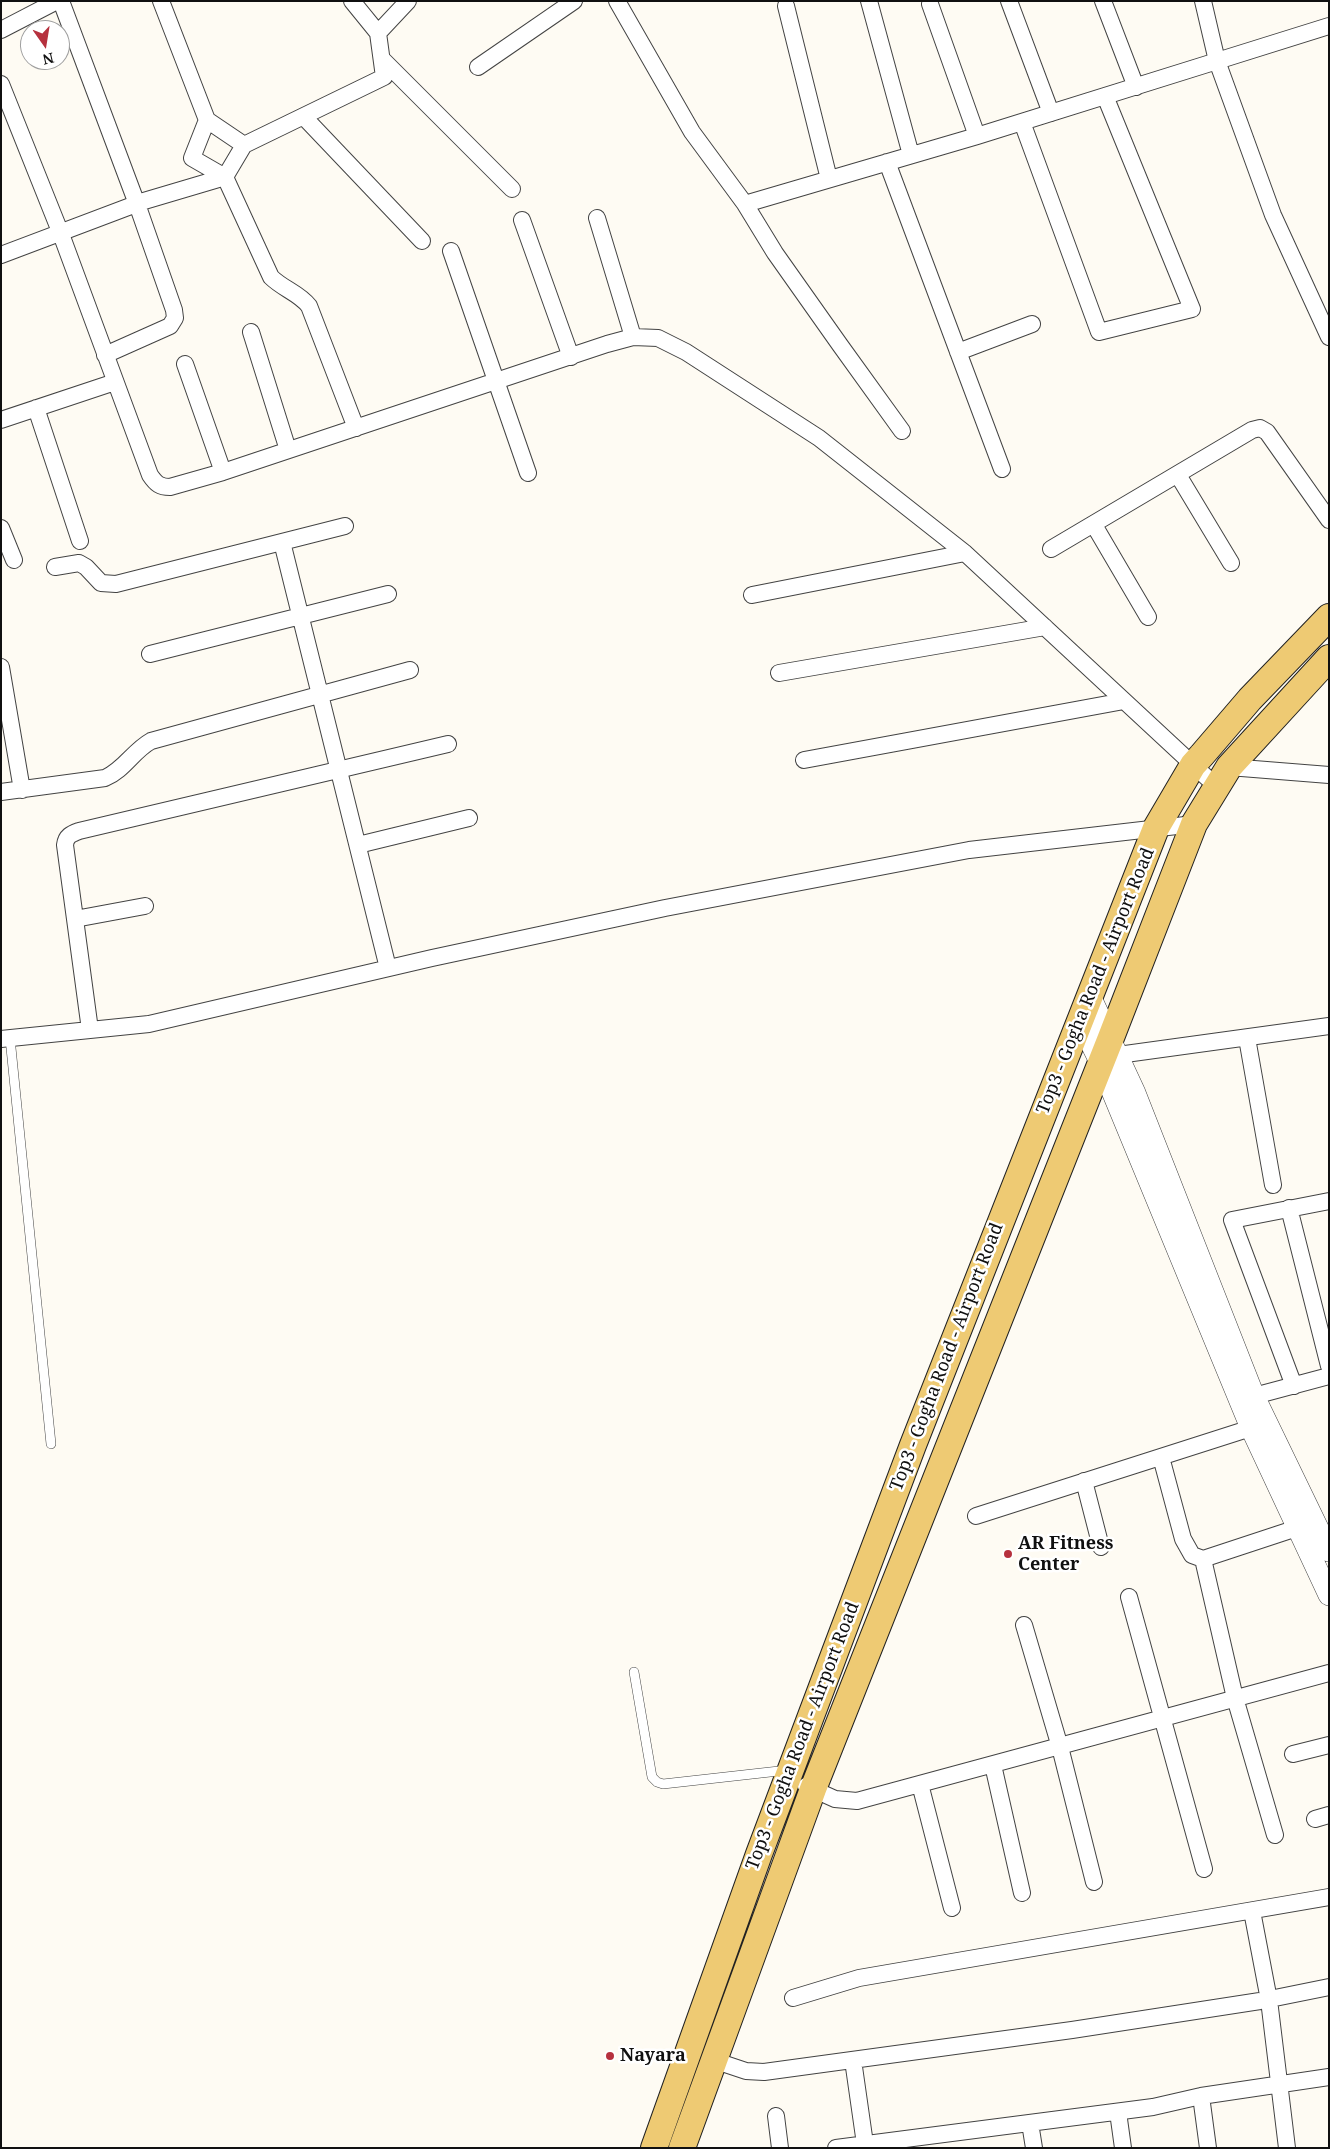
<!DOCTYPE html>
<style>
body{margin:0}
#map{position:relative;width:1330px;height:2149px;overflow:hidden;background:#fefbf3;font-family:"Noto Serif",serif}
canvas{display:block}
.frame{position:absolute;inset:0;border:2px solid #101010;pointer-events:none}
.north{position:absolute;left:20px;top:20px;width:50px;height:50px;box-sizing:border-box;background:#fff;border:1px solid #9f9f9f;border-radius:50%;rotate:167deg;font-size:14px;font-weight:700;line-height:20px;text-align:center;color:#101010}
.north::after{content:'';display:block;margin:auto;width:18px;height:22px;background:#b6313e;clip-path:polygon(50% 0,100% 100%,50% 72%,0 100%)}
</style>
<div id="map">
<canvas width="1330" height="2149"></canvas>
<div class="frame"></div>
<div class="north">N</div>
</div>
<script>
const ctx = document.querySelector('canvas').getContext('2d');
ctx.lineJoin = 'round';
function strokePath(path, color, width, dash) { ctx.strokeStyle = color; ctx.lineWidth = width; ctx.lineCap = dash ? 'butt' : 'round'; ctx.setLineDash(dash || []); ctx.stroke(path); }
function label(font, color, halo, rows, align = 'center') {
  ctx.font = font + ' "Noto Serif",serif'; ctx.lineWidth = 5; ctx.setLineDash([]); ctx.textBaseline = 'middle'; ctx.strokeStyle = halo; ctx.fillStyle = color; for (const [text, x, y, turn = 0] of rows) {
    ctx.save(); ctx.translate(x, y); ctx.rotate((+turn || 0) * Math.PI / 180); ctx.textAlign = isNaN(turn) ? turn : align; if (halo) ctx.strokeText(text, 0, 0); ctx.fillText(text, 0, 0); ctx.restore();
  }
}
const service = new Path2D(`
 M 10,1038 L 51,1444
 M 634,1672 L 652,1777 L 657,1782 L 663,1784 L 788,1770`);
const minor = new Path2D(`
 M 61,1 L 137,204 L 174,310 L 175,318 L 170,326 L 105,355
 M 161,1 L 207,120 L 244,145
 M 352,1 L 378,33
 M 617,1 L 692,132 L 745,204 L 775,253 L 840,345 L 902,431
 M 869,1 L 911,155
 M 1009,1 L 1051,113
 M 1103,1 L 1136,87
 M 930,4 L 977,136
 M 786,6 L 829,179
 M 1329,26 L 1217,61 L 1273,215 L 1329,337
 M 1,30 L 57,1
 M 382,59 L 512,189
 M 478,67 L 574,1
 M 1,84 L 61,234 L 150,475 C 156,484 160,487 170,487 L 223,472 L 607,344 L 633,337 L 658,338 L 686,352 L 819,438 L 965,553 L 1217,787
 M 304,117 L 422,241
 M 207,120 L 192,158 L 225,177 L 271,277 C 283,289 299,293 309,306 L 356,428
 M 1022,122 L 1099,332 L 1192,309 L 1105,96
 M 887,162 L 1002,469
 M 745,204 L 977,136 L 1217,61 L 1203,1
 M 597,218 L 633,337
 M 522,220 L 571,357
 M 451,251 L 528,473
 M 1,255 L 144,201 L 225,177 L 244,145 L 384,77 L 378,33 L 408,1
 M 251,332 L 288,450
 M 958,352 L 1032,324
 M 185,364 L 223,472
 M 36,408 L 80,541
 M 1,420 L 115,382
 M 1178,475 L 1231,563
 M 1094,525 L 1148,617
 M 1,528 L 14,560
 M 282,542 L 388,968
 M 1051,549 L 1252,430 L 1260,428 L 1267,432 L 1329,520
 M 55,567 L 79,563 L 86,567 L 101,583 L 116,584 L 345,526
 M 752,595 L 965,553
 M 150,654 L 388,594
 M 1,667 L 22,790
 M 779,673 L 1045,627
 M 804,760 L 1124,701
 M 1229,767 L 1329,775
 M 1,792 L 105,778 C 124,770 133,751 151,741 L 410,670
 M 358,845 L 469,818
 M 75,919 L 145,906
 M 90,1030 L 65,845 C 66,836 71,834 79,831 L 448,744
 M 1247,1038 L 1273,1185
 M 1,1039 L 149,1024 L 432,958 L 665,908 L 969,850 L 1194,824
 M 1118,1055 L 1329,1026
 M 1289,1208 L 1329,1366
 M 1294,1386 L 1232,1220 L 1329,1201
 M 1254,1396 L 1329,1376
 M 1161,1457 L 1183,1539 L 1192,1555 L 1203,1559
 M 1084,1481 L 1101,1547
 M 976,1516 L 1251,1428
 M 1129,1597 L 1204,1869
 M 1024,1625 L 1060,1747 L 1094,1882
 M 1293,1754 L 1329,1745
 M 993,1765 L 1022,1893
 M 920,1784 L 952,1908
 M 806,1786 L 835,1799 L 857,1801 L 1329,1673
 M 1315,1819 L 1329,1815
 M 1275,1835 L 1235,1698 L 1203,1559 L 1297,1528
 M 1252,1911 L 1269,2000 L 1287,2148
 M 793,1998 L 859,1978 L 1329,1897
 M 713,2060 L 746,2071 L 764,2072 L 1072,2030 L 1260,2001 L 1329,1987
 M 853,2060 L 865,2144
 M 1201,2096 L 1208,2148
 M 1118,2112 L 1123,2148
 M 776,2116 L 780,2148
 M 1030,2123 L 1034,2148
 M 836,2148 L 1153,2107 L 1201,2096 L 1329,2077`);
const tertiary = new Path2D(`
 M 1090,996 L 1135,1093 L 1254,1396 L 1329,1551
 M 1080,1021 L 1100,1062 L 1251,1428 L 1329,1595`);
const primary = new Path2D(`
 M 654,2148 L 759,1854 L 913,1445 L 1156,828 L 1193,765 L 1202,755 L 1250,699 L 1329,617
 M 682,2148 L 813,1789 L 1110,1040 L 1194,824 L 1229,767 L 1329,658`);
strokePath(service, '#434343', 10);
strokePath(minor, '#434343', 18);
strokePath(tertiary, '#434343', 22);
strokePath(primary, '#212121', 28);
strokePath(service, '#fff', 9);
strokePath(minor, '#fff', 16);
strokePath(tertiary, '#fff', 21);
strokePath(primary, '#eeca73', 26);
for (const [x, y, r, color] of [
 [1008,1554,5,"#b6313e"],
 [610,2056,5,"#b6313e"]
]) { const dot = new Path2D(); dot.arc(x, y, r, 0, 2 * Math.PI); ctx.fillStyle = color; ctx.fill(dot); strokePath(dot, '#fff', 2); }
label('18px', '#101010', '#fff', [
 ["Top3 - Gogha Road - Airport Road",1096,981,-68],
 ["Top3 - Gogha Road - Airport Road",947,1357,-69],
 ["Top3 - Gogha Road - Airport Road",803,1736,-69]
]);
label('bold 18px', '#101010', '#fff', [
 ["AR Fitness",1018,1544],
 ["Center",1018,1565],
 ["Nayara",620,2056]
], 'left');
</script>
